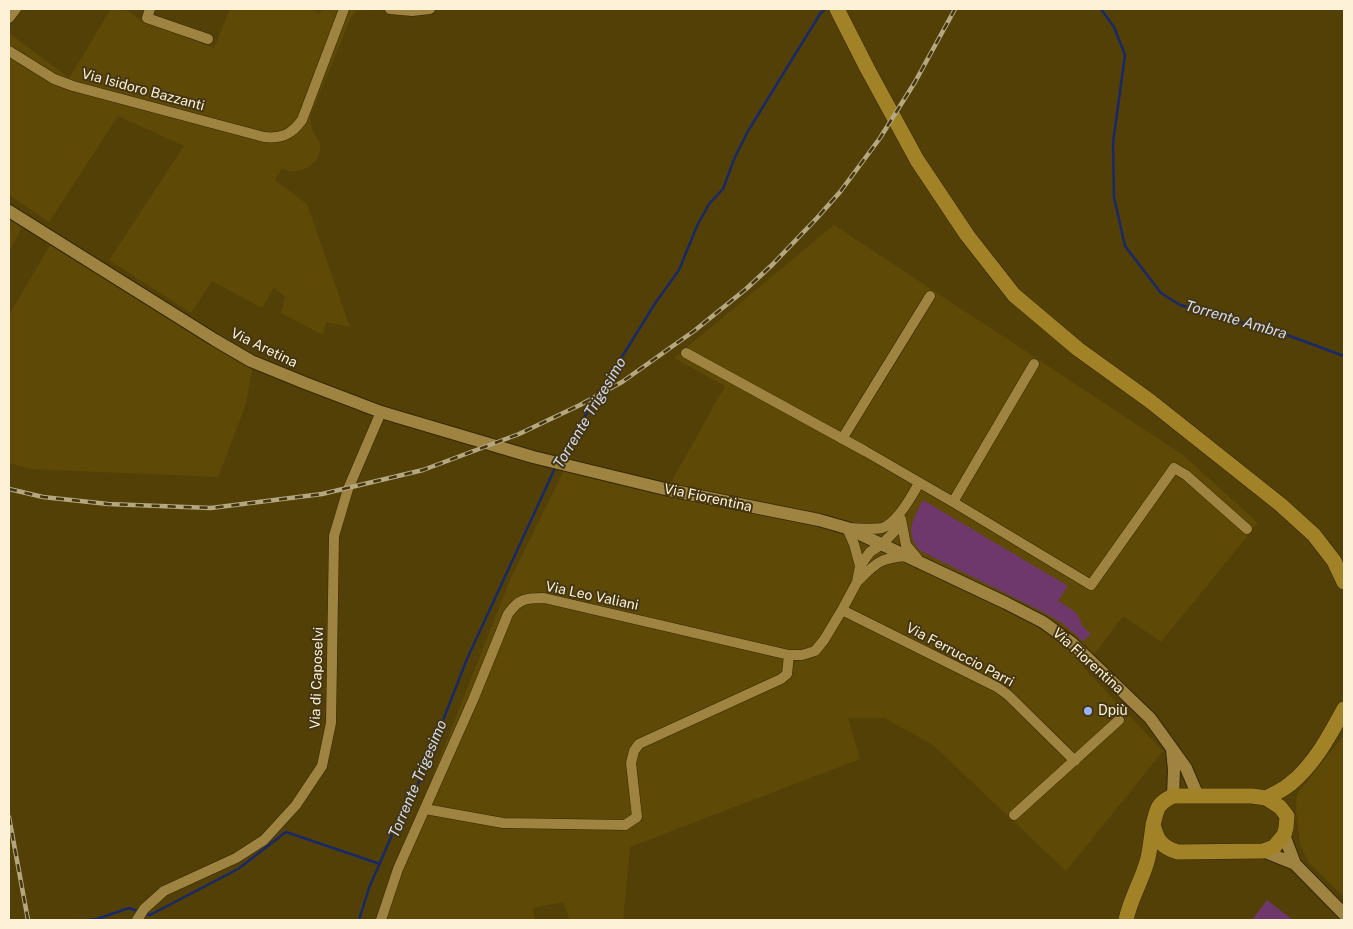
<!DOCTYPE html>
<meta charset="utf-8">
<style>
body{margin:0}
#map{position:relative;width:1353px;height:929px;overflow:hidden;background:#534007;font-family:"Public Sans",sans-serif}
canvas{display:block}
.frame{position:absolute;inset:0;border:10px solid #fdf2d7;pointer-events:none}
</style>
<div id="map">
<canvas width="1353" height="929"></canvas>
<div class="frame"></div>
</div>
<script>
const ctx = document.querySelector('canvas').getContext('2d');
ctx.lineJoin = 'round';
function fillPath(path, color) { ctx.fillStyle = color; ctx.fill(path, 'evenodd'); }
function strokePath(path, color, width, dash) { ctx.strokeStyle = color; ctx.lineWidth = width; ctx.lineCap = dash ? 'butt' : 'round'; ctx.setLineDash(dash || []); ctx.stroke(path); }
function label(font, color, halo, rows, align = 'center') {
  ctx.font = font + ' "Public Sans",sans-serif'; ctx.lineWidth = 4; ctx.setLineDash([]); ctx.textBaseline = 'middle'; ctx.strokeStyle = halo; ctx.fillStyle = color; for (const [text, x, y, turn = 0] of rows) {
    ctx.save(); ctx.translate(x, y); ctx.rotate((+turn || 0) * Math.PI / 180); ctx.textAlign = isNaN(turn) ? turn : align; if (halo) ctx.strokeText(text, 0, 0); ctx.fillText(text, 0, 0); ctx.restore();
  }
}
fillPath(new Path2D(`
 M 111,9 L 125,9 L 143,22 L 214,48 L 230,9 L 311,9 L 319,14 L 323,9 L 369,9 L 373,10 L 356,11 L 351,17 L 310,117 L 312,130 L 318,140 L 320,144 L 320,150 L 317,159 L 309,167 L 298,171 L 291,172 L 282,168 L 275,180 L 307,204 L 350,327 L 326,322 L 323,335 L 281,313 L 285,297 L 282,295 L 282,294 L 274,288 L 262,308 L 212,281 L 191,313 L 109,260 L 184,146 L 118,116 L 49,222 L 9,195 L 9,33 L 69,78 Z
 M 9,216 L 23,225 L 9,251 Z
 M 834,225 L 1183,455 L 1258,523 L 1161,642 L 1123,616 L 1084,668 L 1163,751 L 1066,871 L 932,744 L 884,718 L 848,718 L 860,759 L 630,847 L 623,920 L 570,920 L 563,902 L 533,908 L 535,920 L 377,920 L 399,861 L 510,580 L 566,466 L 665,493 L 725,386 L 674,358 Z
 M 50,245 L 253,366 L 245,407 L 218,477 L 30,469 L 9,463 L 9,315 Z
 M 1344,735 L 1344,897 L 1308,862 L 1300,844 L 1296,808 L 1297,794 Z`), '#5f4907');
fillPath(new Path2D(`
 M 923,500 L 1068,586 L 1058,601 C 1069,608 1080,612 1082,626 L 1091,634 L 1083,641 L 1062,623 L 1047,614 L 919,550 C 904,530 914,519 923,500 Z
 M 1267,900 L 1293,920 L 1252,920 Z`), '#6e386d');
strokePath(new Path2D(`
 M 1101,9 L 1114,27 L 1125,55 L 1113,143 L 1114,197 L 1125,246 L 1161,293 L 1180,305 L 1287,335 L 1344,356
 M 560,459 L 564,450 L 656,302 L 679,270 L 697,226 L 709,204 L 723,189 L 735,157 L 748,131 L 820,14 L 825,9
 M 145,914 L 150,915 L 238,869 L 286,832 L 380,864
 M 89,920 L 97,919 L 129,908 L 140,912
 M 359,920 L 369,888 L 392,835 L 413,797 L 467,659 L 556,466`), '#182969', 2.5);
const minor = new Path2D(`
 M 150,9 L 147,18 L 208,39
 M 390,9 L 412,11 L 430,9
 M 9,18 L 16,9
 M 9,51 L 54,79 L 73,86 L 264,137 C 282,139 292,134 302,120 L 344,9
 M 686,353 L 865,451 L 953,502 L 1091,585 L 1174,468 L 1186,475 L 1247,529
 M 842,439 L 930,296
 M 953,502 L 1034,364
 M 901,519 L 906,545 L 917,558
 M 860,566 L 854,544 L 847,528 C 858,528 871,530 882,528 C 897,523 912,496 919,483
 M 857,582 C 876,563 879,558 907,556
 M 842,610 L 997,687 L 1008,695 L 1075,761
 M 425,809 L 503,823 L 625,825 L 637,817 L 631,763 L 634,751 L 639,744 L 781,679 L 787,674 L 789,655
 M 1014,815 L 1119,720
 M 137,920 L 144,909 L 164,891 L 236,858 L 264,840 L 296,805 L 322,766 L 331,723 L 334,536 L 348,489 L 381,412
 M 381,920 L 398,869 L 473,700 L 508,614 C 519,598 527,598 544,598 L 789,655 L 802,655 L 815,651 L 824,640 L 842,610 L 857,582 L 860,566 L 870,552 L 882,544 L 901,525`);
const tertiary = new Path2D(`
 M 9,211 L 215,340 L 251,361 L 305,383 L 381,412 L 533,457 L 669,490 L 819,520 L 847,528 L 1006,603 L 1043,622 L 1072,643 L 1150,718 L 1186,768 L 1198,796
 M 1172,750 L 1174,770 L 1173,796
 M 1284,835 L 1295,864 L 1344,914
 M 1263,851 L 1295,864`);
const primary = new Path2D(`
 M 837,9 L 867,68 L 917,160 L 967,235 L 1014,295 L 1078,349 L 1150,401 L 1281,505 L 1314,535 L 1334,561 L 1344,582
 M 1266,798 C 1274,794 1283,790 1290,784 C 1314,765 1330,735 1344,709
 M 1126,920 C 1130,899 1143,879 1148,858 C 1152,841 1151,824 1158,808 C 1161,802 1167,799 1173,796 L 1252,796 L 1266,798 L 1280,807 L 1287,816 L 1286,828 L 1284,835 L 1274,847 L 1263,851 L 1178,852 C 1161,847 1157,840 1153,824`);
strokePath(minor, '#342702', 11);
strokePath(tertiary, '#342702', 14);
strokePath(primary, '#342702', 16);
strokePath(minor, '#9f8441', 10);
strokePath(tertiary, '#9f8441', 12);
strokePath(primary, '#a28227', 15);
const rail = new Path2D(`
 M 9,489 L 43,497 L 108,504 L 211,508 L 322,494 L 423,470 L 519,434 L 580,405 L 622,382 L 694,331 L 746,289 L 772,265 L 817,218 L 840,192 L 880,138 L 915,82 L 955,9
 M 9,817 L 28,920`);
strokePath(rail, '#b5a77f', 4.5);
strokePath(rail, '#443612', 2.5, [8]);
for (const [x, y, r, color] of [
 [1088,711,5,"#9ab5fd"]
]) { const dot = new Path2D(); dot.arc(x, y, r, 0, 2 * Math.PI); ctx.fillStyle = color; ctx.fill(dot); strokePath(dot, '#443612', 2); }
label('14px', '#fdf2d7', '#443612', [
 ["Via Isidoro Bazzanti",143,90,15],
 ["Via Aretina",264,348,26],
 ["Via Fiorentina",708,498,12],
 ["Via Leo Valiani",592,596,12],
 ["Via Ferruccio Parri",960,655,28],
 ["Via Fiorentina",1088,661,42],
 ["Via di Caposelvi",317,678,-88]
]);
label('14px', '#fdf2d7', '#443612', [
 ["Dpiù",1098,711]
], 'left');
label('italic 15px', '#d3dbef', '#443612', [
 ["Torrente Ambra",1236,320,16],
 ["Torrente Trigesimo",590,413,-59],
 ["Torrente Trigesimo",418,779,-67]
]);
</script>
